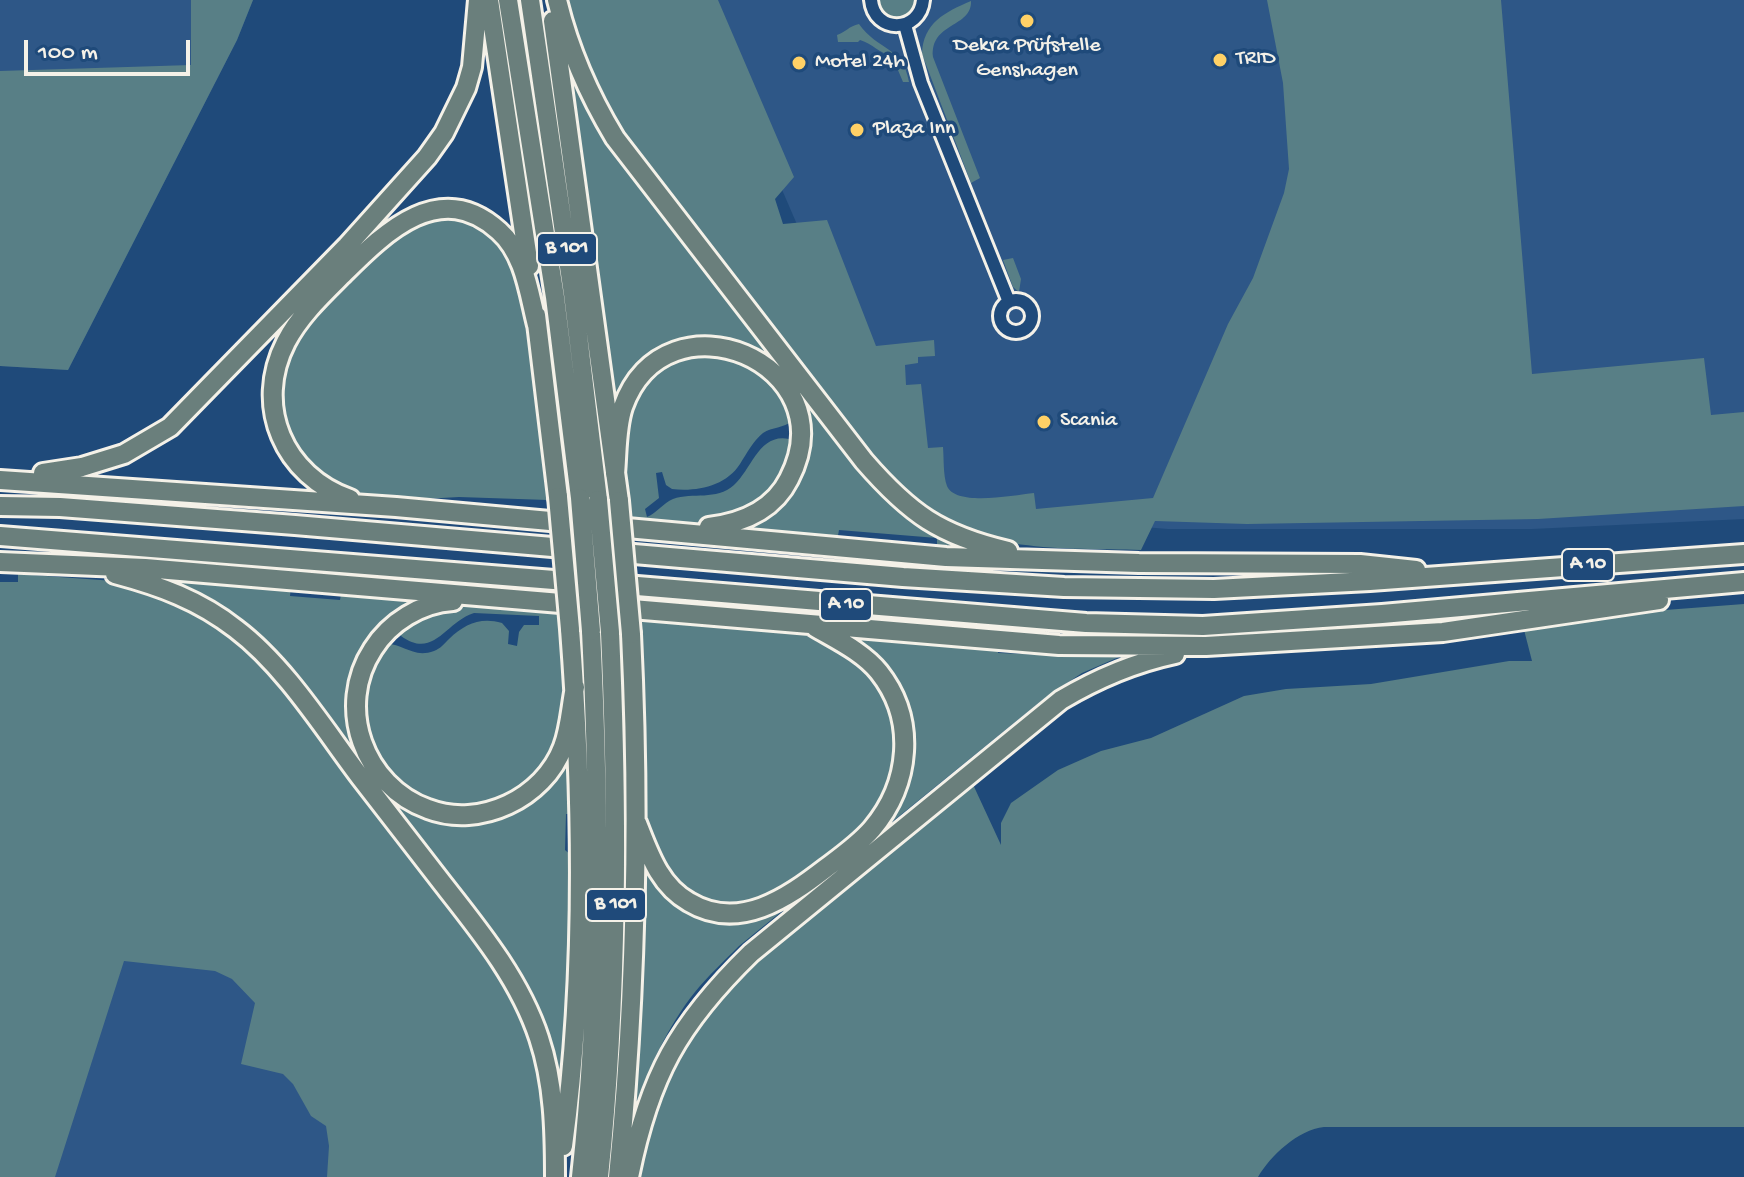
<!DOCTYPE html>
<meta charset="utf-8">
<style>
body{margin:0}
#map{position:relative;width:1744px;height:1177px;overflow:hidden;background:#1f4a7a;font-family:"Gochi Hand",sans-serif}
canvas{display:block}
.scale{position:absolute;left:24px;top:40px;width:166px;height:36px;box-sizing:border-box;border:4px solid #f4f1e8;border-top:0;padding-left:10px;font-size:24px;line-height:28px;white-space:nowrap;color:#f4f1e8;-webkit-text-stroke:6px #1f4a7a;paint-order:stroke}
</style>
<div id="map">
<canvas width="1744" height="1177"></canvas>
<div class="scale">100 m</div>
</div>
<script>
const ctx = document.querySelector('canvas').getContext('2d');
ctx.lineJoin = 'round';
function fillPath(path, color) { ctx.fillStyle = color; ctx.fill(path, 'evenodd'); }
function strokePath(path, color, width, dash) { ctx.strokeStyle = color; ctx.lineWidth = width; ctx.lineCap = dash ? 'butt' : 'round'; ctx.setLineDash(dash || []); ctx.stroke(path); }
function label(font, color, halo, rows, align = 'center') {
  ctx.font = font + ' "Gochi Hand",sans-serif'; ctx.lineWidth = 7; ctx.setLineDash([]); ctx.textBaseline = 'middle'; ctx.strokeStyle = halo; ctx.fillStyle = color; for (const [text, x, y, turn = 0] of rows) {
    ctx.save(); ctx.translate(x, y); ctx.rotate((+turn || 0) * Math.PI / 180); ctx.textAlign = isNaN(turn) ? turn : align; if (halo) ctx.strokeText(text, 0, 0); ctx.fillText(text, 0, 0); ctx.restore();
  }
}
fillPath(new Path2D(`
 M 0,0 L 253,0 L 237,40 L 68,370 L 0,366 Z
 M 700,0 L 1744,0 L 1744,519 L 1532,529 L 1168,529 L 944,511 L 901,465 Z
 M 0,796 L 277,961 L 354,1177 L 0,1177 Z`), '#2e5787');
fillPath(new Path2D(`
 M 191,0 L 253,0 L 237,40 L 68,370 L 0,366 L 0,71 L 191,65 Z
 M 562,0 L 718,0 L 794,177 L 775,199 L 783,224 L 827,220 L 876,346 L 934,340 L 935,356 L 918,357 L 918,363 L 905,365 L 906,385 L 921,384 L 928,448 L 943,447 C 944,459 943,475 947,486 C 956,507 1014,495 1034,493 L 1036,509 L 1153,498 L 1228,324 L 1253,278 L 1284,193 L 1289,169 L 1283,83 L 1267,0 L 1501,0 L 1532,374 L 1704,358 L 1711,415 L 1744,412 L 1744,506 L 1538,519 L 1247,524 L 1155,521 L 1141,550 C 1062,548 976,554 911,499 C 899,488 888,475 877,464 L 625,142 L 595,93 Z
 M 878,0 L 916,0 C 913,16 900,23 885,15 Z
 M 971,1 C 972,28 930,22 933,57 L 980,178 L 971,183 L 922,54 C 923,23 945,12 971,1 Z
 M 859,24 C 878,51 903,46 909,82 L 903,82 L 892,56 C 879,53 873,44 860,40 L 858,42 L 838,42 L 837,35 C 846,32 849,26 859,24 Z
 M 561,51 L 577,88 L 609,144 L 863,471 C 892,501 919,528 959,546 L 958,549 L 937,548 L 937,538 L 839,530 L 837,541 L 734,532 L 800,467 L 792,388 L 705,340 L 620,397 L 613,406 Z
 M 434,216 L 461,217 L 489,231 L 512,257 L 524,290 L 548,500 L 459,497 L 405,500 L 362,494 L 332,484 L 302,460 L 284,428 L 279,400 L 289,350 L 306,323 L 390,238 Z
 M 1013,258 L 1021,279 L 1019,292 L 1013,287 L 1003,260 Z
 M 727,351 L 780,387 L 792,421 C 784,428 772,427 763,433 C 753,441 747,453 740,464 C 726,486 697,492 672,489 L 666,485 L 662,472 L 656,473 L 659,498 L 645,509 L 647,517 C 657,513 663,503 673,499 C 693,492 716,501 734,485 C 752,469 759,433 789,439 L 792,442 L 791,463 L 762,505 L 704,524 L 632,521 L 622,442 L 635,391 L 667,361 Z
 M 18,574 L 114,581 L 156,592 L 221,626 L 256,656 L 463,926 L 511,996 L 529,1037 L 543,1087 L 548,1177 L 327,1177 L 329,1146 L 326,1126 L 311,1116 L 293,1084 L 283,1074 L 241,1064 L 255,1003 L 232,979 L 215,971 L 124,961 L 55,1177 L 0,1177 L 0,582 L 18,582 Z
 M 162,578 L 291,586 L 290,596 L 340,600 L 342,588 L 431,597 L 355,673 L 376,781 L 476,819 L 567,754 L 571,754 L 572,814 L 566,814 L 565,850 L 572,856 L 569,982 L 562,1099 L 551,1048 L 536,1009 L 258,636 C 230,611 198,589 162,578 Z
 M 461,603 L 560,610 L 565,694 L 564,716 L 554,751 L 535,778 L 497,803 L 466,808 L 423,801 L 382,768 L 366,735 L 365,680 L 384,644 C 402,642 412,659 434,651 C 440,649 445,643 449,639 C 465,624 480,617 502,623 L 509,631 L 508,644 L 517,646 L 519,632 L 524,625 L 539,625 L 539,616 L 474,613 C 445,622 434,660 401,636 L 403,624 Z
 M 1744,604 L 1744,1127 L 1324,1127 C 1298,1130 1271,1155 1258,1177 L 636,1177 L 657,1088 L 718,991 L 970,778 L 1001,845 L 1001,823 L 1011,803 L 1058,770 L 1101,751 L 1151,738 L 1244,696 L 1286,689 L 1371,684 L 1509,661 L 1532,661 L 1523,626 L 1626,613 Z
 M 639,616 L 789,630 L 818,636 L 863,662 L 895,715 L 896,765 L 882,801 L 866,822 L 790,886 L 748,904 L 720,905 L 702,900 L 670,878 L 650,840 L 647,821 Z
 M 847,636 L 998,644 L 998,653 L 1047,655 L 1048,646 L 1126,654 L 1082,673 L 1046,697 L 739,946 C 724,961 708,976 695,992 C 667,1027 650,1067 634,1109 L 631,1109 L 641,856 L 656,880 L 746,916 L 875,830 L 909,720 Z`), '#587f86');
const minor = new Path2D(`
 M 871,0 C 874,34 920,33 923,0
 M 905,25 L 921,83 L 1009,302
 M1000 316a16 16 0 1 1 32 0a16 16 0 1 1-32 0Z`);
const highway = new Path2D(`
 M 489,0 L 529,266
 M 508,0 L 555,297 L 580,498
 M 530,0 L 573,294 L 598,500
 M 557,0 C 569,50 589,95 615,138 L 864,461 C 910,514 940,535 1008,551
 M 553,21 L 619,501
 M 536,315 L 558,497
 M 43,473 L 82,467 L 124,454 L 170,427 L 347,246 L 427,157 L 444,133 L 466,88 L 472,67 L 478,0
 M 615,474 C 617,452 616,428 623,407 C 666,287 849,363 789,479 C 773,511 742,523 709,527
 M 0,480 L 396,507 L 946,557 L 1139,563 L 1360,564 L 1416,570
 M 350,499 C 284,476 253,406 286,342 C 300,315 323,294 344,273 C 386,231 441,178 499,231 C 525,254 529,294 537,325
 M 0,506 L 60,507 L 295,525 L 903,577 L 1064,587 L 1214,589 L 1370,581 L 1744,554
 M 0,536 L 579,582
 M 0,562 L 145,568 L 1059,645 L 1206,646 L 1443,632 L 1659,600
 M 115,574 C 160,586 199,600 236,629 C 285,666 324,729 361,778 C 388,813 416,849 443,884 C 480,931 520,980 539,1038 C 554,1083 555,1131 555,1177
 M 613,584 L 1086,623 L 1203,626 L 1382,614 L 1744,582
 M 453,601 C 421,603 390,622 373,649 C 335,707 364,786 428,809 C 480,829 544,798 563,747 C 570,729 571,707 575,687
 M 637,823 C 649,853 659,885 689,902 C 739,932 787,898 826,868 C 842,856 859,844 872,829 C 910,784 917,720 879,672 C 863,652 837,640 815,627
 M 563,1146 C 586,978 583,798 570,629
 M 581,1177 C 601,995 600,813 591,631
 M 599,1177 C 618,995 618,814 610,632
 M 618,1177 C 636,996 640,816 631,634
 M 629,1177 C 649,1077 678,1024 751,953 L 1061,700 C 1098,678 1133,663 1175,654`);
strokePath(minor, '#f4f1e8', 18);
strokePath(highway, '#f4f1e8', 24);
strokePath(minor, '#1f4a7a', 12);
strokePath(highway, '#6a7f7c', 18);
const highwayBridge = new Path2D(`
 M 558,497 L 570,629
 M 580,498 L 591,631
 M 598,500 L 610,632
 M 619,501 L 631,634`);
strokePath(highwayBridge, '#f4f1e8', 24, []);
strokePath(highwayBridge, '#6a7f7c', 18);
for (const [x, y, r, color] of [
 [1027,21,8,"#ffd166"],
 [1220,60,8,"#ffd166"],
 [799,63,8,"#ffd166"],
 [857,130,8,"#ffd166"],
 [1044,422,8,"#ffd166"]
]) { const dot = new Path2D(); dot.arc(x, y, r, 0, 2 * Math.PI); ctx.fillStyle = color; ctx.fill(dot); strokePath(dot, '#1f4a7a', 3); }
for (const [x, y, w] of [
 [567,249,60],
 [1588,565,52],
 [846,605,52],
 [616,905,60]
]) { const box = new Path2D(); box.roundRect(x - w / 2, y - 16, w, 32, 6); ctx.fillStyle = '#1f4a7a'; ctx.fill(box); strokePath(box, '#f4f1e8', 2); }
label('bold 20px', '#f4f1e8', null, [
 ["B 101",567,249],
 ["A 10",1588,565],
 ["A 10",846,605],
 ["B 101",616,905]
]);
label('22px', '#f4f1e8', '#1f4a7a', [
 ["Dekra Prüfstelle",1027,47,"center"],
 ["Genshagen",1027,72,"center"],
 ["TRID",1236,60],
 ["Motel 24h",815,63],
 ["Plaza Inn",873,130],
 ["Scania",1060,422]
], 'left');
</script>
